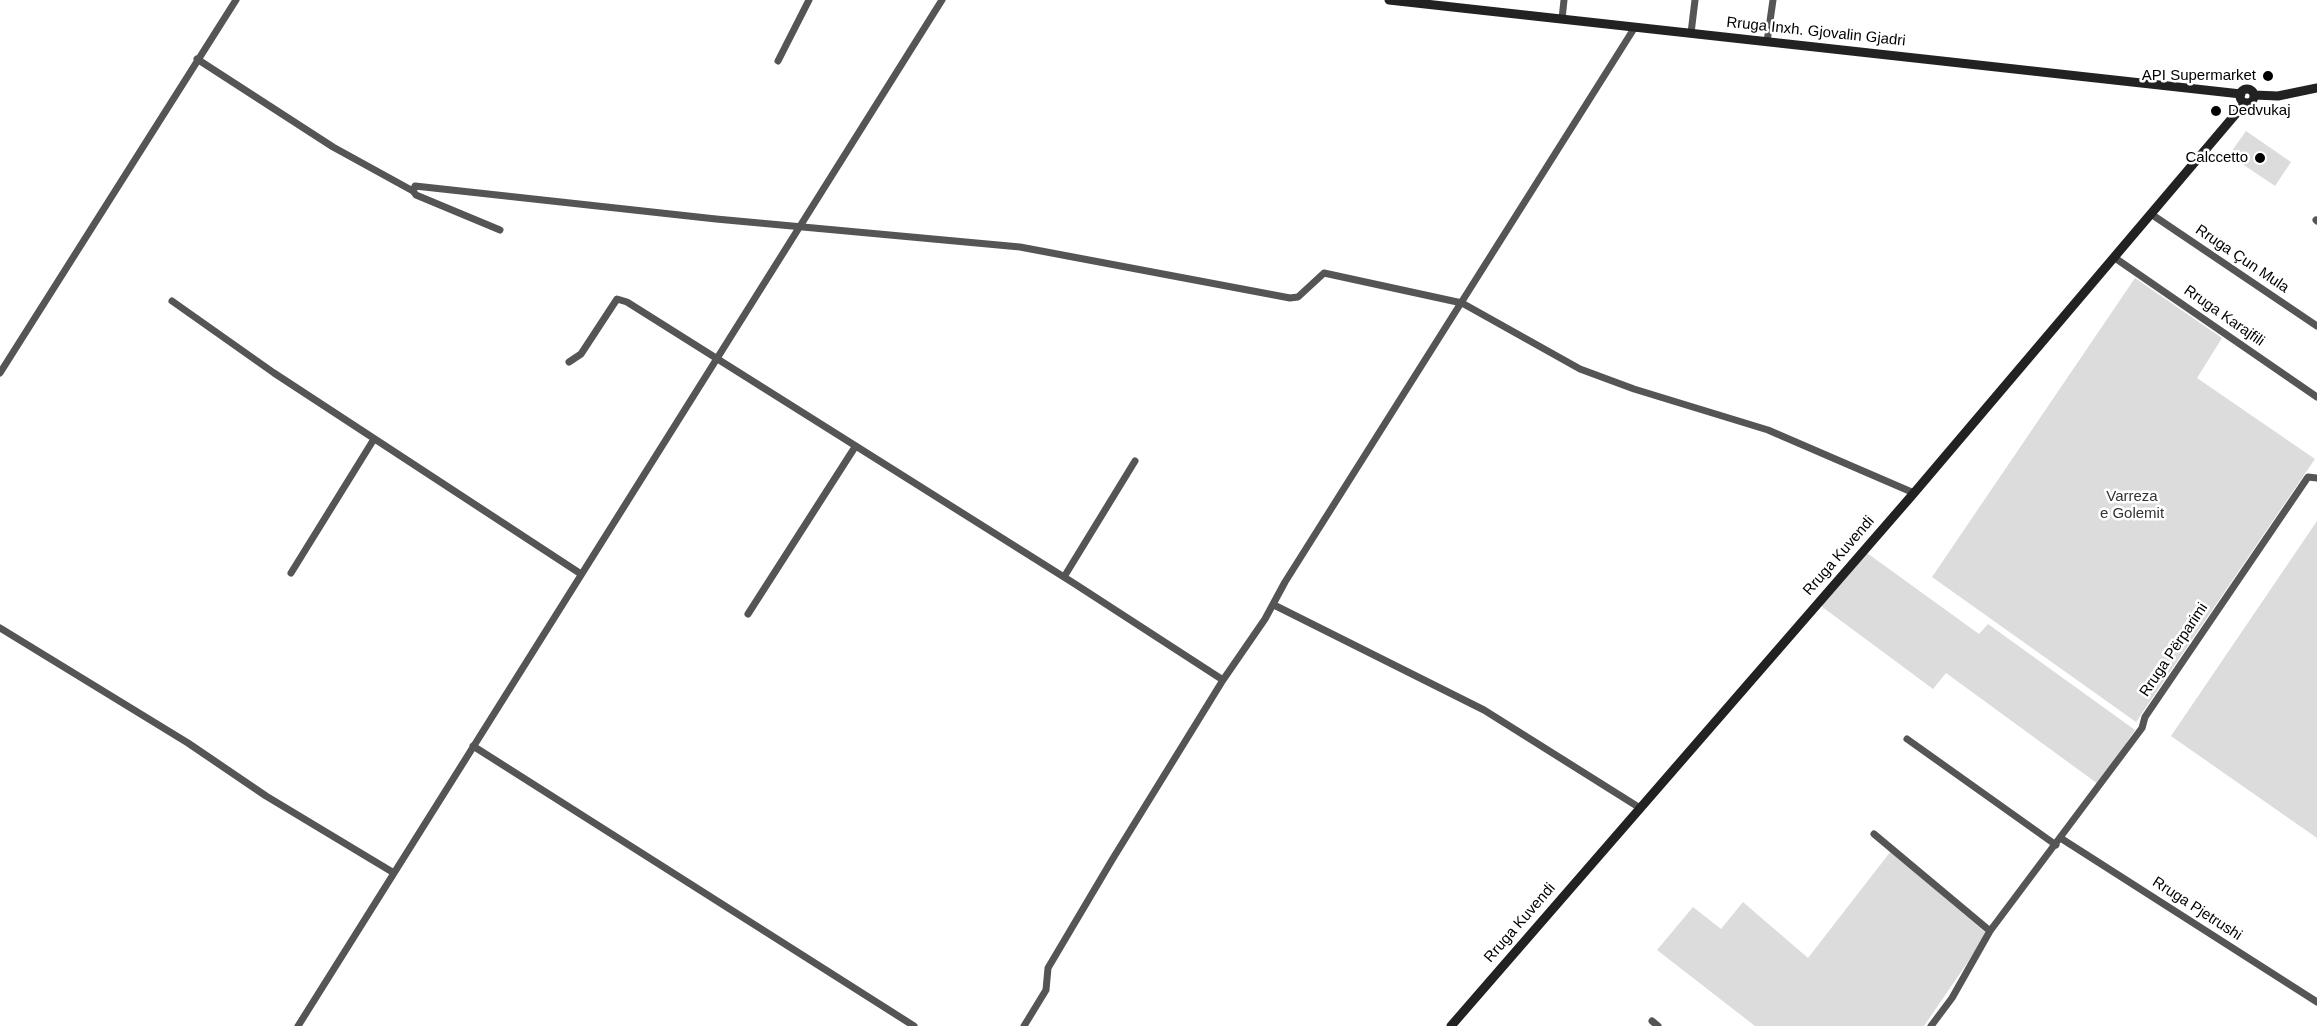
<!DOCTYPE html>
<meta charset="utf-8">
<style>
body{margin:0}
canvas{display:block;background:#fff}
</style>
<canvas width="2317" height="1026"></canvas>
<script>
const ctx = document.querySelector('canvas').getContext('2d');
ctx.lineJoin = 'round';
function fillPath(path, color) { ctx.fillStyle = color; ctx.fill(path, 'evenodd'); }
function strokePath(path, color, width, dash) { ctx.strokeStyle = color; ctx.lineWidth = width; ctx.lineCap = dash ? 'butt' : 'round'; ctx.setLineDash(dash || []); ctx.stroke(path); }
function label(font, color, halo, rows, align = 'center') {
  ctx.font = font + ' Helvetica,sans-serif'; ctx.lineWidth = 5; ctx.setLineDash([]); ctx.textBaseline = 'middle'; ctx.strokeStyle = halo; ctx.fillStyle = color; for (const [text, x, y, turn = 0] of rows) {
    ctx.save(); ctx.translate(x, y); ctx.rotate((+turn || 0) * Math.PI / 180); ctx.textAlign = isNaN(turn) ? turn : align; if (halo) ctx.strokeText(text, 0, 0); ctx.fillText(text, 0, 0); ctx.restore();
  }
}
fillPath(new Path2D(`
 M 2246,131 L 2291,162 L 2275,186 L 2229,155 Z
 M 2135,278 L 2222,338 L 2197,378 L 2315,459 L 2136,722 L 1932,577 Z
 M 2317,521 L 2317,838 L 2171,736 Z
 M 1867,553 L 1979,634 L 1988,624 L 2135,730 L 2098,784 L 1946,673 L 1933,689 L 1821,606 Z
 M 1891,851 L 1987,934 L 1924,1026 L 1755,1026 L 1657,950 L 1693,907 L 1721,929 L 1743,902 L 1808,958 Z`), '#dcdcdc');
strokePath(new Path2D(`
 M 1562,19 L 1564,0
 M 1691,33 L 1695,0
 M 1767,42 L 1773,0
 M 197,59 L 333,147 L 413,191
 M 778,61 L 809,0
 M 2151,214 L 2317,326
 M 2316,220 L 2317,221
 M 500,230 L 416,195 L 413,191 L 415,186 L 716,219 L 1020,247 L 1290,298 L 1298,297 L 1324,273 L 1462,303 L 1580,369 L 1634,389 L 1768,430 L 1914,493
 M 2115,258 L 2317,397
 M 172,301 L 274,373 L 581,574
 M 569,362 L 581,354 L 617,299 L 627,302 L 1075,584 L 1223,680 L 1265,619 L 1285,582 L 1635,27
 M 0,373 L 236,0
 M 291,573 L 374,439
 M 1064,577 L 1135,461
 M 1274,605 L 1484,710 L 1640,808
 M 748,614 L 855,447
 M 0,628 L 188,743 L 266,796 L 394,873
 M 1907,739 L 2056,845
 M 473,746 L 914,1026
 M 1874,834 L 1990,931
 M 2062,839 L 2317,1002
 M 1652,1021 L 1658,1026
 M 298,1026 L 942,0
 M 1024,1026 L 1046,990 L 1048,968 L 1112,860 L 1223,680
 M 1931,1026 L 1952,998 L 1990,931 L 2142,728 L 2145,717 L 2308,477 L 2317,478`), '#555', 7);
strokePath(new Path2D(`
 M 1389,0 L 2241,94
 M2240 96a7 7 0 1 1 14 0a7 7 0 1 1-14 0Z
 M 2254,95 L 2278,96 L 2317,88
 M 1451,1026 L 1914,493 L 2245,103`), '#222', 9);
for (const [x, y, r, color] of [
 [2268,76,6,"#000"],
 [2216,111,6,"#000"],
 [2260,158,6,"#000"]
]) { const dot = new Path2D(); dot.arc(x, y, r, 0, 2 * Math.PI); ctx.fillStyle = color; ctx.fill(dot); strokePath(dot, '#fff', 2); }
label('15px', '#000', '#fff', [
 ["Rruga Inxh. Gjovalin Gjadri",1816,32,6],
 ["Rruga Çun Mula",2242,259,34],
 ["Rruga Karajfili",2224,316,35],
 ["Rruga Kuvendi",1839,556,-49],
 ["Rruga Përparimi",2174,650,-56],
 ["Rruga Pjetrushi",2197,909,33],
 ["Rruga Kuvendi",1520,923,-49]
]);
label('15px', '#000', '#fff', [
 ["API Supermarket",2256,76],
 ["Dedvukaj",2228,111,"left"],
 ["Calccetto",2248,158]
], 'right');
label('15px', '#333', '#fff', [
 ["Varreza",2132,497],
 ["e Golemit",2132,514]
]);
</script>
